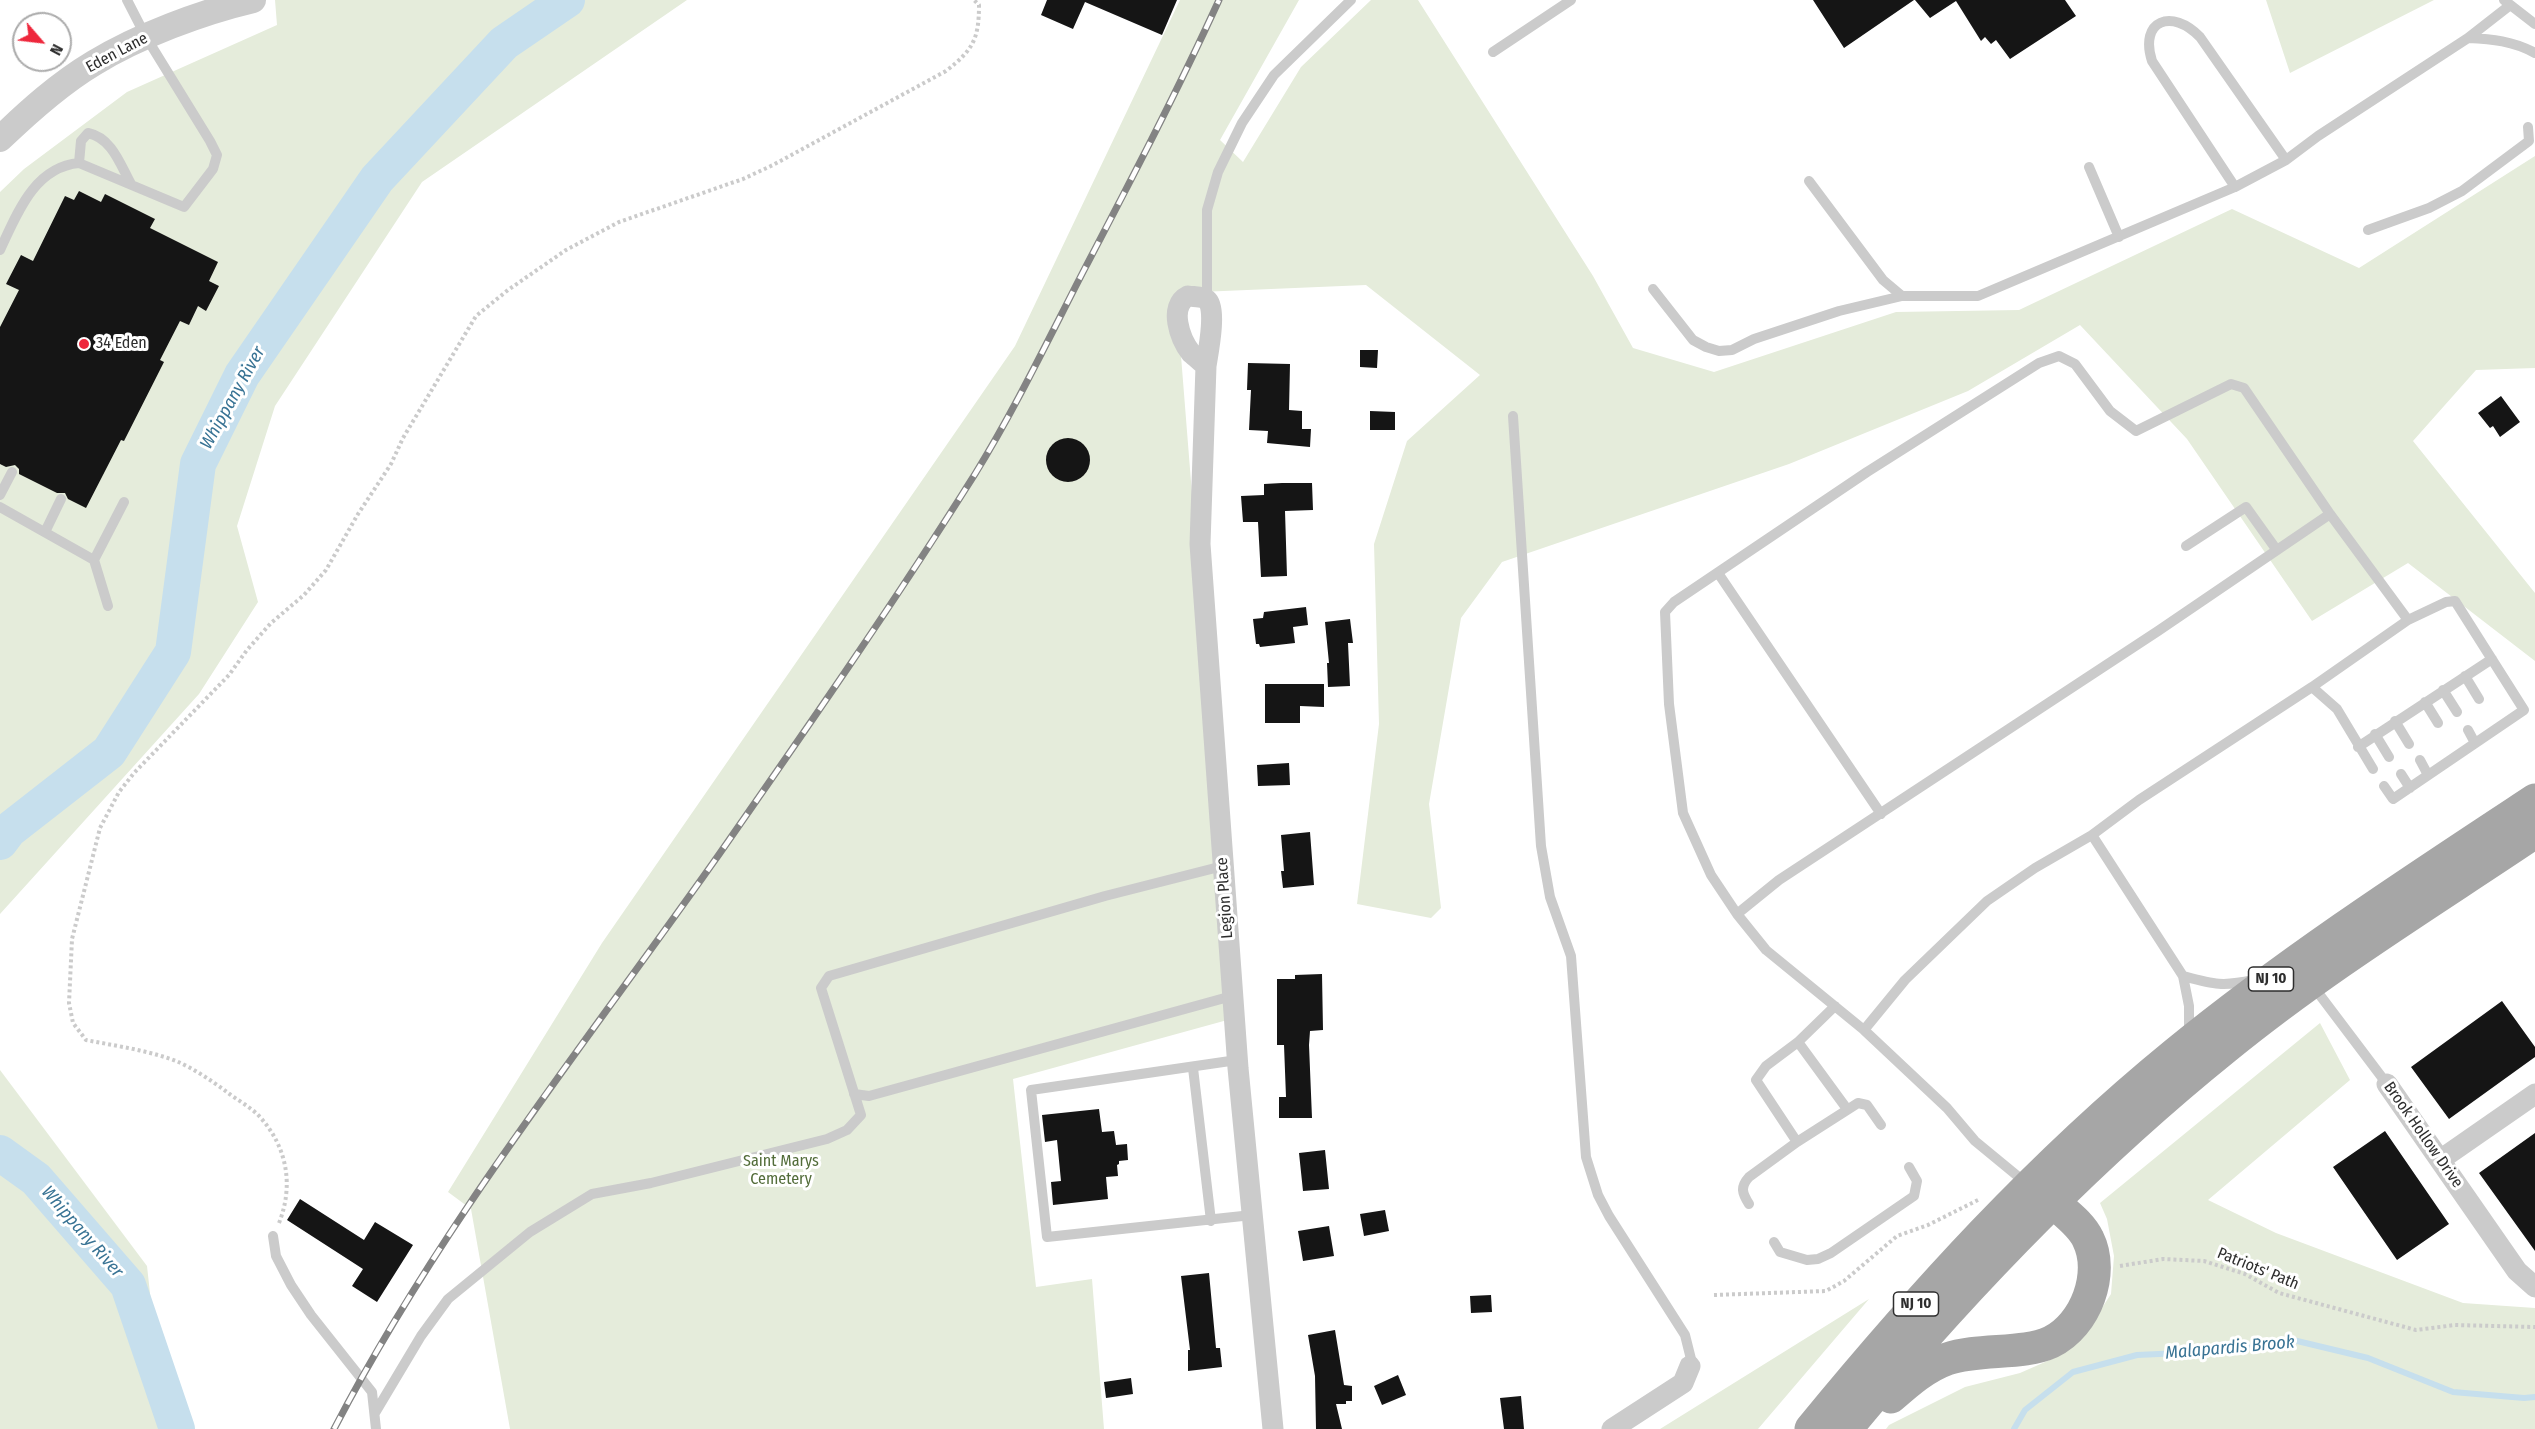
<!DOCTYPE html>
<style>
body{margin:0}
#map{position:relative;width:2535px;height:1429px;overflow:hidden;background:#fff;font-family:"Fira Sans Condensed",sans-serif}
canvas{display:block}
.north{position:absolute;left:12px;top:12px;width:60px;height:60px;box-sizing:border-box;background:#fff;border:2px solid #ababab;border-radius:50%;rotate:118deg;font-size:16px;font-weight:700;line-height:24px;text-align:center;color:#2e2e2e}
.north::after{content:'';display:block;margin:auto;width:21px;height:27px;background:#ee273c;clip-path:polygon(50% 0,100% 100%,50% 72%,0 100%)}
</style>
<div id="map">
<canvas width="2535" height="1429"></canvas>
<div class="north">N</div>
</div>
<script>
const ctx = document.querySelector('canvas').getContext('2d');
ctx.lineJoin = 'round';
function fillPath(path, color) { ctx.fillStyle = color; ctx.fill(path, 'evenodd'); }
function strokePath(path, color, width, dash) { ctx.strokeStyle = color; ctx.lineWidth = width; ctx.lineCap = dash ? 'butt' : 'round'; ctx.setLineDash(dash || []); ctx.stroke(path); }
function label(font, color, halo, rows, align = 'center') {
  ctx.font = font + ' "Fira Sans Condensed",sans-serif'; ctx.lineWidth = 6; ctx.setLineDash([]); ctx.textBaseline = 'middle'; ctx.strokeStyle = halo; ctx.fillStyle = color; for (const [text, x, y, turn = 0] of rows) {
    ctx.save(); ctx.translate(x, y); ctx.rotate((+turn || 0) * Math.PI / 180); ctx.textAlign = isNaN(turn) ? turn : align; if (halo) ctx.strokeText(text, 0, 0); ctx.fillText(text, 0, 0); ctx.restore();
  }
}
fillPath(new Path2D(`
 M 275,0 L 687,0 L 422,182 L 275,406 L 237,526 L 258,602 L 199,694 L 0,914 L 0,192 L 24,169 L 127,92 L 277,25 Z
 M 1180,0 L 1299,0 L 1220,140 L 1243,162 L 1301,67 L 1371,0 L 1418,0 L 1593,276 L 1633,348 L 1714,372 L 1896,312 L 2019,310 L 2232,209 L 2359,268 L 2535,156 L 2535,368 L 2476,370 L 2413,441 L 2535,593 L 2535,661 L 2408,563 L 2312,621 L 2187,439 L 2080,325 L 1968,391 L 1789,464 L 1502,562 L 1461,618 L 1429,804 L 1441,908 L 1431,918 L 1357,904 L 1379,724 L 1374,544 L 1407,441 L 1480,375 L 1366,285 L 1176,293 L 1221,859 L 1231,1019 L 1013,1079 L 1036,1287 L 1092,1279 L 1104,1429 L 510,1429 L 471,1209 L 448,1192 L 602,943 L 1015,346 Z
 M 2266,0 L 2434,0 L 2290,73 Z
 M 2320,1023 L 2350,1080 L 2208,1200 L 2276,1233 L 2463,1303 L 2535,1308 L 2535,1429 L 1886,1429 L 1889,1425 L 1965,1387 L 2020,1373 L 2061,1355 L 2085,1334 L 2111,1294 L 2114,1256 L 2107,1219 L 2100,1203 Z
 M 0,1070 L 147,1266 L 165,1429 L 0,1429 Z
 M 1869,1299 L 1758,1429 L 1660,1429 Z`), '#e5ecdb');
strokePath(new Path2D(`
 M 2014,1429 L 2025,1410 L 2073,1372 L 2137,1355 L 2203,1352 L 2293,1340 L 2368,1358 L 2453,1392 L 2524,1398 L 2535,1397`), '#c6dfed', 6);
strokePath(new Path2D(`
 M 0,842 L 9,830 L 109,752 L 173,652 L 198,464 L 242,375 L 377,179 L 504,43 L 567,0
 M 0,1153 L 36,1179 L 128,1285 L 177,1429`), '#c6dfed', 36);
fillPath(new Path2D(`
 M 1047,0 L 1177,0 L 1162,35 L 1085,2 L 1073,29 L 1041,15 Z
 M 1813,0 L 1914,0 L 1844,48 Z
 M 1915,0 L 2065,0 L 2076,16 L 2010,59 L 1996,40 L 1991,44 L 1985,37 L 1981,41 L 1956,1 L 1930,18 Z
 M 79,191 L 101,202 L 105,194 L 155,219 L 150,228 L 218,262 L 209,281 L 219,286 L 206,311 L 198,306 L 189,325 L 180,321 L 160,360 L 164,362 L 124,441 L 121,440 L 86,508 L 68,499 L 65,493 L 57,493 L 19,474 L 19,469 L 15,465 L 6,467 L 0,464 L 0,327 L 19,290 L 6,284 L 21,255 L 33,261 L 65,196 L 74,200 Z
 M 1360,350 L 1378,350 L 1377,368 L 1360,367 Z
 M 1248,363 L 1290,364 L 1289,410 L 1302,411 L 1302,429 L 1311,429 L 1310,447 L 1267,443 L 1268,431 L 1249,430 L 1251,390 L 1247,390 Z
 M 2501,396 L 2520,422 L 2500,437 L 2493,426 L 2490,428 L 2478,413 Z
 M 1370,411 L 1395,412 L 1395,430 L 1370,430 Z
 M1046 460a22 22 0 1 1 44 0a22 22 0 1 1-44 0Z
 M 1282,483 L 1312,483 L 1313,510 L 1285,511 L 1287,576 L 1261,577 L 1258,522 L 1243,522 L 1241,496 L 1264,495 L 1264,484 Z
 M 1306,607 L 1308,625 L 1293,627 L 1295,643 L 1260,647 L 1259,644 L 1256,644 L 1253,619 L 1263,618 L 1264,612 Z
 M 1350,619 L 1353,643 L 1348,643 L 1350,686 L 1328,687 L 1327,663 L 1329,663 L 1325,622 Z
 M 1265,684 L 1324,684 L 1324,707 L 1300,706 L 1300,723 L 1265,723 Z
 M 1289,763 L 1290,785 L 1258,786 L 1257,765 Z
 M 1310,832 L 1314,885 L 1283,888 L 1281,871 L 1284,871 L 1281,835 Z
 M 1322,974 L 1323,1030 L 1310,1031 L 1309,1045 L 1312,1118 L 1279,1118 L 1279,1097 L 1286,1097 L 1284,1045 L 1277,1045 L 1277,979 L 1295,979 L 1295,975 Z
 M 2502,1001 L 2535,1047 L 2535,1057 L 2449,1119 L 2411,1067 Z
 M 1099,1109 L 1102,1132 L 1114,1131 L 1116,1145 L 1127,1144 L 1128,1160 L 1119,1161 L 1119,1164 L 1117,1165 L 1118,1176 L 1106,1177 L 1108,1199 L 1053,1205 L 1051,1182 L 1061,1181 L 1057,1140 L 1045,1142 L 1042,1115 Z
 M 2385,1131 L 2449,1224 L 2397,1260 L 2333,1167 Z
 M 2535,1133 L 2535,1251 L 2479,1173 Z
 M 1325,1150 L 1329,1189 L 1303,1191 L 1299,1153 Z
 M 300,1199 L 364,1240 L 375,1222 L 413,1245 L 377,1302 L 352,1286 L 363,1269 L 287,1220 Z
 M 1385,1210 L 1389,1231 L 1364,1236 L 1360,1214 Z
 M 1329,1226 L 1334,1256 L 1303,1261 L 1298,1231 Z
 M 1209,1273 L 1216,1348 L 1220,1348 L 1222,1367 L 1188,1371 L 1188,1350 L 1190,1350 L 1181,1276 Z
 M 1491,1295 L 1492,1312 L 1471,1313 L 1470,1296 Z
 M 1335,1330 L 1344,1385 L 1352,1386 L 1352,1401 L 1346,1401 L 1346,1404 L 1336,1404 L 1342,1429 L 1316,1429 L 1315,1376 L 1308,1335 Z
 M 1398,1375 L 1406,1395 L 1382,1405 L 1374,1386 Z
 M 1131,1378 L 1133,1394 L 1106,1398 L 1104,1382 Z
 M 1521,1396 L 1524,1429 L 1504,1429 L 1500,1398 Z`), '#151515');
strokePath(new Path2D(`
 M 279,1223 C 294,1185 287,1147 260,1117 C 251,1107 237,1100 227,1092 C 212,1081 193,1068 176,1061 C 147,1050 116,1046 86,1040 L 73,1023 L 69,1003 L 72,939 L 100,828 L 119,792 L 134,773 L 229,675 L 247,650 L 271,623 L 304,595 L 326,570 L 358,514 L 391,464 L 403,438 L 476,316 L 508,290 L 566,250 L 619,222 L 743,179 L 773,165 L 946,71 C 973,50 979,39 979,5 L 974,0
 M 2120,1266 L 2163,1259 L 2204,1261 L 2245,1274 L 2279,1293 L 2416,1330 L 2455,1325 L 2535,1327
 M 1714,1295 L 1826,1291 L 1844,1281 L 1897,1236 L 1928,1225 L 1978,1200`), '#cbcbcb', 4, [3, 3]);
strokePath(new Path2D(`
 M 2504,0 L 2535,24
 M 2468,38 C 2492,39 2513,41 2535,53
 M 1493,52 L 1571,0
 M 79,163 L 81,141 L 88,133 C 112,138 120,164 131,184
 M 2089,167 L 2119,237
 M 1809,181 L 1883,280 L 1902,296
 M 2235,187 L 2152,61 C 2139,20 2172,8 2200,37 L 2286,160
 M 2368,230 L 2429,208 L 2462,191 L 2529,141 L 2528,127
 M 0,250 C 17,214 34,167 79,163 L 184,207 L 213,169 L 217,155 L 210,141 L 146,37 L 127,0
 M 1653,289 L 1693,340 L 1706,347 L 1719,351 L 1732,350 L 1754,339 L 1839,311 L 1902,296 L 1978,296 L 2235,187 L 2286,160 L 2318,136 L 2468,38 L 2509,6
 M 1207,300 L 1207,210 L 1218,172 L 1242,123 L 1274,75 L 1351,0
 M 2059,356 L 2075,364 L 2110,411 L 2136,431 L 2231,384 L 2244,388 L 2330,514 L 2408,620 L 2312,687 L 2139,800 L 2092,835 L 2035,868 L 1987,901 L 1905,980 L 1864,1030 L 1766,950 L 1737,914 L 1711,875 L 1683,813 L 1669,704 L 1665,612 L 1674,602 L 1867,472 L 2039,363 Z
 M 1513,416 L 1541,846 L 1550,897 L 1571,956 L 1586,1157 L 1598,1195 L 1609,1216 L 1685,1335 L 1691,1359 L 1690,1366
 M 0,495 L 12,472
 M 0,507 L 94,560 L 108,606
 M 45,532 L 61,499
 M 2186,546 L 2246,507 L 2276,549
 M 94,560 L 124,502
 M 1718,573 L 1881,814
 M 2465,676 L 2479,699
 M 2312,687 L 2337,709 L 2373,769
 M 2443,690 L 2457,712
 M 2425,702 L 2438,723
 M 2395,721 L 2409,744
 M 2468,730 L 2475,743
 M 2375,734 L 2389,757
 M 2358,747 L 2492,659
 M 2420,760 L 2428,775
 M 2401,774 L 2410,788
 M 2384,786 L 2393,799 L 2524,710 L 2455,601 L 2446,602 L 2408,620
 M 2092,835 L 2183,976 L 2189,1006 L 2189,1035
 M 1737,914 L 1779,880 L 2158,631 L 2330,514
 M 2183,976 C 2213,984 2222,987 2253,980
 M 2313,986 L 2387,1084
 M 1864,1030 L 1947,1108 L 1975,1141 L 2026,1183
 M 1798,1042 L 1847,1109
 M 1237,1060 L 1031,1090 L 1047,1237 L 1252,1215
 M 1193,1068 L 1211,1221
 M 854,1094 L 869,1096 L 1232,996
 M 1797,1142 L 1858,1103 L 1867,1105 L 1881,1125
 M 1749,1204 C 1742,1193 1740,1187 1749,1177 L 1797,1142 L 1756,1080 L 1766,1066 L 1798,1042 L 1835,1006
 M 273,1236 L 276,1256 L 291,1285 L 311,1315 L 372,1392 L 376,1429
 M 1774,1242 L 1780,1252 L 1807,1260 L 1818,1259 L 1831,1253 L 1914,1196 L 1917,1181 L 1909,1167
 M 375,1413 L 421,1336 L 448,1299 L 530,1232 L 592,1194 L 651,1183 L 827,1139 L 847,1130 L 861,1115 L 821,988 L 829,976 L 1105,896 L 1223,866`), '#cbcbcb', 10);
strokePath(new Path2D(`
 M 1188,296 C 1194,297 1202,296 1207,300 C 1217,308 1208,353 1206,366 C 1201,362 1196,357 1191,353 C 1180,339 1168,306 1188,296 Z
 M 1206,366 L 1200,544 L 1238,1068 L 1273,1429
 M 2387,1084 L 2517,1271 L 2535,1287
 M 2440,1160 L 2535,1094
 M 1612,1429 L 1683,1383 L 1690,1366`), '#cbcbcb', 21);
strokePath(new Path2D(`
 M 0,139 C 29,111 59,84 94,63 C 138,36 202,12 253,0`), '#cbcbcb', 26);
strokePath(new Path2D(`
 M 1891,1397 C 1908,1382 1925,1367 1947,1359 C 1979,1348 2023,1355 2051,1342 C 2086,1325 2105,1273 2088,1239 C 2081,1224 2065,1213 2053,1202
 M 1811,1429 C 1922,1294 2039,1165 2175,1054 C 2289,961 2412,881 2535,800
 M 1846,1429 C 1960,1291 2086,1160 2225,1048 C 2323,968 2431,902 2535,832`), '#a6a6a6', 33);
const rail = new Path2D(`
 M 334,1429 C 441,1223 587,1042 720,853 C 807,728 894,603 975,474 C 1015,409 1048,340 1083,272 C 1130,182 1177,92 1219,0`);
strokePath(rail, '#838383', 7);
strokePath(rail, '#fff', 4.5, [14]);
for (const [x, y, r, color] of [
 [84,344,6,"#ee273c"]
]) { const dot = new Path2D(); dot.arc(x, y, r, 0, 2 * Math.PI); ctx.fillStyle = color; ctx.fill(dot); strokePath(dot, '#fff', 2); }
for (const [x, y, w] of [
 [2271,979,45],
 [1916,1304,45]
]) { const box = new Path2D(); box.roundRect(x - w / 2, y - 12, w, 24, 4.5); ctx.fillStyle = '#fff'; ctx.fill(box); strokePath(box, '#2e2e2e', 1.5); }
label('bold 15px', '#2e2e2e', null, [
 ["NJ 10",2271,979],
 ["NJ 10",1916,1304]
]);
label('16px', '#2e2e2e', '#fff', [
 ["Eden Lane",117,53,-28],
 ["Legion Place",1225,898,-94],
 ["Brook Hollow Drive",2423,1135,55],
 ["Patriots' Path",2258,1269,22]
]);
label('16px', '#2e2e2e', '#fff', [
 ["34 Eden",96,344]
], 'left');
label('16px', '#526c39', '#fff', [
 ["Saint Marys",781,1162],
 ["Cemetery",781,1180]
]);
label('italic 18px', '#387394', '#fff', [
 ["Whippany River",233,398,-61],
 ["Whippany River",82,1232,49],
 ["Malapardis Brook",2230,1348,-5]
]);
</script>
